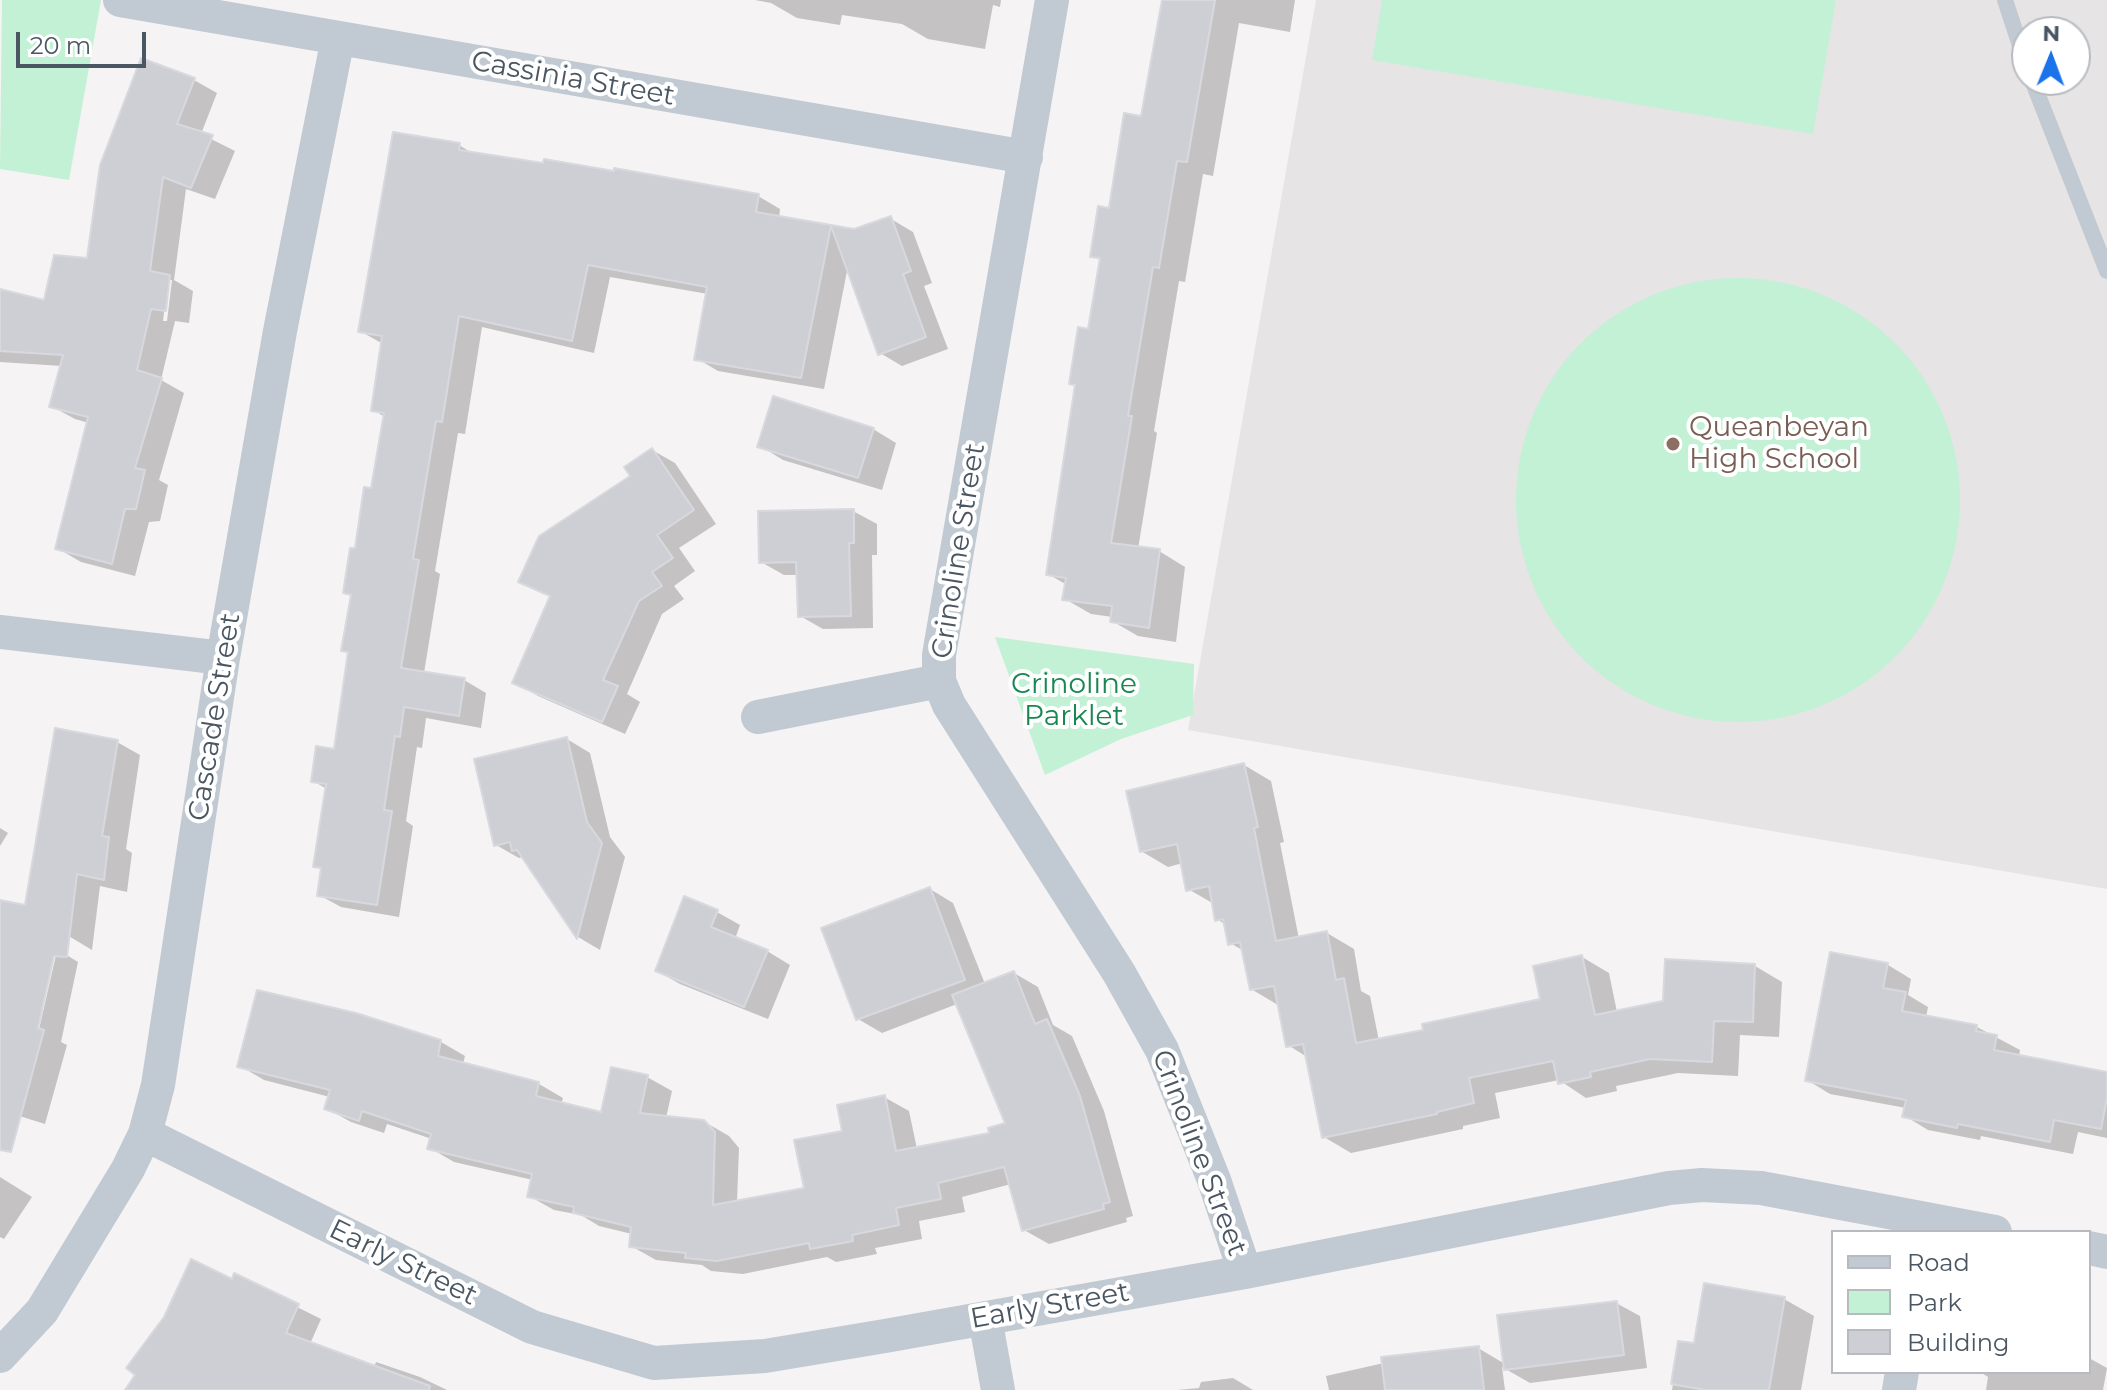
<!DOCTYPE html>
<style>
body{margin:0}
#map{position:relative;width:2107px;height:1390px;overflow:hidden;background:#f5f3f3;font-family:Montserrat,sans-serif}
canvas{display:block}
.legend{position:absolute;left:1831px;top:1230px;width:260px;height:144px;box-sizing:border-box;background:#fff;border:2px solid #b7bbc0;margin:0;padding:10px 14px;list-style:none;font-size:24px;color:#4a5661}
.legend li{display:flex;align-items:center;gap:16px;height:40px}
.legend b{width:40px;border:2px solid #b7bbc0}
.north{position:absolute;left:2011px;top:16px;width:80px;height:80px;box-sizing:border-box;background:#fff;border:2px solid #b7bbc0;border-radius:50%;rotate:1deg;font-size:22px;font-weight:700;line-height:32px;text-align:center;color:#4a5661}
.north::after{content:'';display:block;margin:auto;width:28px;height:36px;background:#1a73e8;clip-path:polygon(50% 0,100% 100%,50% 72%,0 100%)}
.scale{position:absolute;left:16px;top:32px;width:130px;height:36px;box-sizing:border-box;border:4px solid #4a5661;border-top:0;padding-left:10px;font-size:24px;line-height:28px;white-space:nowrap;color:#4a5661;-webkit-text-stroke:6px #fff;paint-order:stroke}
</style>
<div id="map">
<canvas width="2107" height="1390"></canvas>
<ul class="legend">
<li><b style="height:10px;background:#c1cad2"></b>Road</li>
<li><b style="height:22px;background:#c3f1d5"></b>Park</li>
<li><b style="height:22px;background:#cdcfd5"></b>Building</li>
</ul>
<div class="north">N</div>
<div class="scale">20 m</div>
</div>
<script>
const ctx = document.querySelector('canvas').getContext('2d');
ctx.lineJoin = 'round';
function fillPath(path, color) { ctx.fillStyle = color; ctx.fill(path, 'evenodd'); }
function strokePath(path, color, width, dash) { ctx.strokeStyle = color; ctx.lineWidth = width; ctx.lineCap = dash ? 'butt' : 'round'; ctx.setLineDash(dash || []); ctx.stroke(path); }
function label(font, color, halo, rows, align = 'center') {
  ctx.font = font + ' Montserrat,sans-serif'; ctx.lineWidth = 8; ctx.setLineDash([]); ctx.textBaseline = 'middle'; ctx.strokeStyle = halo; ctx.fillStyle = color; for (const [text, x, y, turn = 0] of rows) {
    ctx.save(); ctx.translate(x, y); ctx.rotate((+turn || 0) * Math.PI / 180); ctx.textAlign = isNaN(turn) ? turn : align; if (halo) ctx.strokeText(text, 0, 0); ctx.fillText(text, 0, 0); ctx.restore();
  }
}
fillPath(new Path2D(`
 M 1316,0 L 2107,0 L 2107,889 L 1188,730 ZM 2027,32 L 2075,32 L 2075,80 L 2027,80 Z`), '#e6e4e5');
fillPath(new Path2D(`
 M 2,0 L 101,0 L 69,180 L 0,169 Z
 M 1382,0 L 1836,0 L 1813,134 L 1372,60 Z
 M1516 500a222 222 0 1 1 444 0a222 222 0 1 1-444 0Z
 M 995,637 L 1194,664 L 1193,715 L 1121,739 L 1045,775 Z`), '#c3f1d5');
fillPath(new Path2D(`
 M 755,0 L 1001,0 L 1000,7 L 993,5 L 985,49 L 928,39 L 902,24 L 842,15 L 840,25 L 797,18 L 771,3 Z
 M 1164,0 L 1295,0 L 1290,32 L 1239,23 L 1213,176 L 1203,174 L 1185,282 L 1179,281 L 1154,431 L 1157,433 L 1138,549 L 1159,551 L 1185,567 L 1176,642 L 1138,636 L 1112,621 L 1113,617 L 1091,614 L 1065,599 L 1067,585 L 1048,574 L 1077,387 L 1071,383 L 1090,331 L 1102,261 L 1092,256 L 1143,118 Z
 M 194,80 L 217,93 L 201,134 L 235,151 L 215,199 L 186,189 L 174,280 L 193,291 L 189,323 L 175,321 L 161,380 L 184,393 L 159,480 L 168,485 L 160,521 L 149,522 L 135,576 L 81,562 L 57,548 L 89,423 L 75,419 L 51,406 L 62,366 L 0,362 L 0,291 L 46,303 L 89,260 ZM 168,280 L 172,280 L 167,321 L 163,321 Z
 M 459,145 L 475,155 L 758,196 L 780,209 L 779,218 L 854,232 L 891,219 L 913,232 L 932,283 L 924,286 L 948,349 L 902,366 L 880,353 L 848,266 L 824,389 L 718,371 L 696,358 L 708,294 L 610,277 L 594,353 L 482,327 L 465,434 L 458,433 L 435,571 L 440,574 L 424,673 L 464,680 L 486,693 L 481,728 L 426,718 L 422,748 L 417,747 L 406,821 L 413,826 L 399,917 L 341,907 L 319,895 L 323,870 L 315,866 L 327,789 L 313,781 L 336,752 L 350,654 L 343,650 L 352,596 L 345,592 L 373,490 L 385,417 L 373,410 L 383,344 L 360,331 Z
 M 873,429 L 896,443 L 882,490 L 783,460 L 760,446 Z
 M 652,450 L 675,463 L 716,524 L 679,548 L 695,571 L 674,586 L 684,599 L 662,614 L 627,694 L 640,702 L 625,734 L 538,696 L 515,682 L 551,597 L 521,581 L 633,477 Z
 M 853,511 L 877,524 L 877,555 L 872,555 L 873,628 L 823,629 L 800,616 L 799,575 L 784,575 L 761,562 Z
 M 567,739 L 590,753 L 610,837 L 625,857 L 600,950 L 578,937 L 524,857 L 519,858 L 496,845 Z
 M 117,742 L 140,755 L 126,849 L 132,853 L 127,892 L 100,886 L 92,950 L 27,911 Z
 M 1244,765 L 1271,781 L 1284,842 L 1280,843 L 1299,939 L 1327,933 L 1354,949 L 1361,991 L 1370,996 L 1379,1041 L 1542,1000 L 1582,957 L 1609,973 L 1617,1012 L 1665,1003 L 1755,966 L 1782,982 L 1779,1037 L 1740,1035 L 1738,1076 L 1678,1073 L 1616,1086 L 1617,1091 L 1586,1098 L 1559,1080 L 1495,1093 L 1500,1118 L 1463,1126 L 1463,1129 L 1351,1153 L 1324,1137 L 1307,1057 L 1288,1045 L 1278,1005 L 1251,989 L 1244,951 L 1230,943 L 1226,925 L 1217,919 L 1214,904 L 1188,889 L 1183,863 L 1168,867 L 1141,851 Z
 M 0,828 L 8,833 L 0,846 Z
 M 930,889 L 953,903 L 985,984 L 1014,973 L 1038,987 L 1053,1025 L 1072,1036 L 1104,1111 L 1133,1216 L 1126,1218 L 1127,1222 L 1049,1244 L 1024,1230 L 1011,1184 L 962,1197 L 965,1212 L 919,1221 L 922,1239 L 875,1248 L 877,1254 L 836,1262 L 827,1257 L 743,1274 L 711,1271 L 702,1265 L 656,1260 L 631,1246 L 632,1234 L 599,1226 L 581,1215 L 554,1210 L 529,1196 L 533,1180 L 454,1162 L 430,1148 L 432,1139 L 387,1124 L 384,1133 L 351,1122 L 326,1108 L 330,1097 L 264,1080 L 240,1066 L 355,1015 L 441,1042 L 465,1056 L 463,1064 L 539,1084 L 563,1098 L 561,1104 L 603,1114 L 647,1077 L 672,1091 L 666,1118 L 703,1121 L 729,1136 L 739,1148 L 737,1202 L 806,1189 L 844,1132 L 884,1097 L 909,1111 L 917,1149 L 992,1135 L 1007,1125 L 957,1004 L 882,1033 L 858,1019 Z
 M 717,912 L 740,925 L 735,939 L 767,951 L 790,965 L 768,1019 L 680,984 L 657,971 Z
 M 0,942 L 55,948 L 78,962 L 61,1042 L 67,1045 L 45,1124 L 0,1110 ZM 52,955 L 56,955 L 37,1038 L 34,1038 Z
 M 1832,955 L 1888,965 L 1911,979 L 1908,995 L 1928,1007 L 1926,1017 L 1977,1027 L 2020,1050 L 2019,1057 L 2107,1074 L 2107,1138 L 2078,1132 L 2073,1154 L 1981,1136 L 1980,1140 L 1928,1130 L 1905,1116 L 1906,1108 L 1830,1094 L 1807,1080 Z
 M 0,1177 L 32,1197 L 4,1239 L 0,1237 Z
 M 235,1276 L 321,1319 L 310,1344 L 374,1367 L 376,1362 L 420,1377 L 447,1390 L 128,1390 L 234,1282 Z
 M 1784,1299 L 1814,1316 L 1801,1390 L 1672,1390 L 1680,1343 L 1696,1345 Z
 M 1616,1303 L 1640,1316 L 1647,1368 L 1530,1383 L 1502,1367 L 1505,1390 L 1329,1390 L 1326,1376 L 1384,1363 L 1478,1348 L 1505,1364 Z
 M 2089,1358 L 2107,1368 L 2103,1390 L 1986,1390 L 1988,1377 L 1980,1372 L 2089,1372 Z
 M 1233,1378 L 1253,1390 L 1177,1390 L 1199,1388 L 1201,1382 Z`), '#0003');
const building = new Path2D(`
 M 1162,0 L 1215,0 L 1187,162 L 1177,161 L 1159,268 L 1153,267 L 1128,416 L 1132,416 L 1111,543 L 1160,549 L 1149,628 L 1110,622 L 1112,606 L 1062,600 L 1066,578 L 1046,575 L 1075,385 L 1069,384 L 1078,327 L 1088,329 L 1100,258 L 1090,257 L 1098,206 L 1109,208 L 1124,113 L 1141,116 Z
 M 141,58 L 195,78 L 177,124 L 213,135 L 191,188 L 163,177 L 150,271 L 170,275 L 166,311 L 151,309 L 137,370 L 162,378 L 135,468 L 145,470 L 136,509 L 125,509 L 112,564 L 55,549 L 88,417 L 49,407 L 63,355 L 0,351 L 0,289 L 44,300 L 54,255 L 87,258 L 100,165 Z
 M 393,132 L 460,143 L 459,150 L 543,163 L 544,159 L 614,171 L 614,168 L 759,194 L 756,212 L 854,229 L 891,216 L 911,271 L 903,274 L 926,337 L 878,355 L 831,226 L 801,378 L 694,360 L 707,287 L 588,265 L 572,341 L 459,316 L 442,422 L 436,421 L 413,559 L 419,560 L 401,668 L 465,678 L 459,716 L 404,707 L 400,737 L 395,736 L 384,810 L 392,811 L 377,905 L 317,896 L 321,868 L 313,867 L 326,784 L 311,782 L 316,746 L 334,749 L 348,652 L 341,651 L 351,595 L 343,593 L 350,548 L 355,548 L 364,487 L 371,488 L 384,413 L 371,411 L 382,336 L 358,332 Z
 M 773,396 L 874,428 L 858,478 L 757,447 Z
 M 652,448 L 694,510 L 657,535 L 673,558 L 652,572 L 662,586 L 639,601 L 603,680 L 618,686 L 602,722 L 512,683 L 550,596 L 518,582 L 539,536 L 630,476 L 624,467 Z
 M 854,509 L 854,543 L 849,543 L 851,616 L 798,617 L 796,562 L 759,563 L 758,511 Z
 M 55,728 L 118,740 L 102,836 L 109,837 L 104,880 L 77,874 L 67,957 L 54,956 L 38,1028 L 44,1030 L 11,1152 L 0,1150 L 0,900 L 25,905 Z
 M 567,737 L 587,822 L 602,843 L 577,939 L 517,850 L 512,851 L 510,842 L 494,846 L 474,759 Z
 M 1244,763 L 1258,827 L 1254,828 L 1276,941 L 1327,931 L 1336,980 L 1344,978 L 1356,1043 L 1423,1030 L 1422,1024 L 1540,999 L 1533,966 L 1582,955 L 1595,1015 L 1663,1001 L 1665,959 L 1755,964 L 1753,1022 L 1714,1021 L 1712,1062 L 1650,1059 L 1590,1072 L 1591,1077 L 1558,1084 L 1553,1061 L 1469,1078 L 1474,1103 L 1437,1112 L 1437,1114 L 1322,1138 L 1303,1044 L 1286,1047 L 1274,986 L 1250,990 L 1240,942 L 1228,945 L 1223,919 L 1215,921 L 1209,886 L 1186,891 L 1177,844 L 1140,852 L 1126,791 Z
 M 930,887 L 965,980 L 856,1020 L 821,928 Z
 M 684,896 L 718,910 L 711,927 L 768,950 L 744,1007 L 655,971 Z
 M 1830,952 L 1888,963 L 1883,988 L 1906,992 L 1902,1011 L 1977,1025 L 1976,1031 L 1997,1035 L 1994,1050 L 2107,1072 L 2107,1098 L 2101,1129 L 2054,1120 L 2050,1142 L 1958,1124 L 1957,1128 L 1902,1117 L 1906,1100 L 1805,1081 Z
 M 1014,971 L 1035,1024 L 1047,1019 L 1080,1096 L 1110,1202 L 1103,1204 L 1104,1209 L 1022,1231 L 1004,1167 L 938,1183 L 941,1199 L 896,1208 L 899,1225 L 852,1235 L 853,1241 L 810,1249 L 809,1243 L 717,1261 L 685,1258 L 686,1253 L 629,1247 L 631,1227 L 573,1213 L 574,1207 L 527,1197 L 532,1174 L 427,1149 L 431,1134 L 362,1111 L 359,1121 L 324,1109 L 330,1090 L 237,1067 L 257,990 L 356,1013 L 441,1040 L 438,1056 L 539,1082 L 536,1096 L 601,1112 L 611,1067 L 648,1075 L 640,1113 L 704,1120 L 715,1132 L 713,1205 L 804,1188 L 794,1140 L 842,1131 L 837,1105 L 885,1095 L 896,1151 L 989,1133 L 988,1128 L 1005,1123 L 952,995 Z
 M 191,1259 L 232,1279 L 234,1273 L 299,1304 L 286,1333 L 430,1386 L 429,1390 L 125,1390 L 135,1375 L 126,1368 L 164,1317 Z
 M 1704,1283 L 1785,1297 L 1769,1390 L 1706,1390 L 1671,1384 L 1678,1341 L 1694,1343 Z
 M 1617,1301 L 1624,1355 L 1504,1370 L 1497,1315 Z
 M 1479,1346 L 1484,1390 L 1385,1390 L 1381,1357 Z`);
fillPath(building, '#cdcfd5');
strokePath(building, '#d7d9de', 2);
strokePath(new Path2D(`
 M 2005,0 L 2027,67
 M 2032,80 L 2107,271`), '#c1cad2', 16);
strokePath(new Path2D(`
 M 120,0 L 1026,157
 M 1052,0 L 939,655 L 939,681 L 949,705 L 1119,973 L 1162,1050 L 1214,1180 L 1245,1272
 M 0,632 L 223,658
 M 758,717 L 939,681
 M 145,1134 L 532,1327 L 654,1363 L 765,1356 L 885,1336 L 1245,1272 L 1669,1188 L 1702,1185 L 1761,1188 L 1995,1232
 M 2089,1248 L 2107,1252
 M 985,1318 L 998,1390
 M 0,1356 L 42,1311 L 128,1169 L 145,1134 L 158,1085 L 223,658 L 280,331 L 338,38
 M 1899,1390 L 1902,1372`), '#c1cad2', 34);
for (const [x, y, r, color] of [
 [1673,444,8,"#8d6e63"]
]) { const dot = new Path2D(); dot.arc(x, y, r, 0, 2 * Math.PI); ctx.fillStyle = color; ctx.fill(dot); strokePath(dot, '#fff', 3); }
label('28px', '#4a5661', '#fff', [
 ["Cassinia Street",573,79,10],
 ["Crinoline Street",959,551,-81],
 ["Cascade Street",215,717,-81],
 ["Crinoline Street",1199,1153,69],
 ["Early Street",403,1263,26],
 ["Early Street",1050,1306,-10]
]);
label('28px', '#785e54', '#fff', [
 ["Queanbeyan",1689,428],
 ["High School",1689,460]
], 'left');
label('28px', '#17864f', '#fff', [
 ["Crinoline",1074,685],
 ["Parklet",1074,717]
]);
</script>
